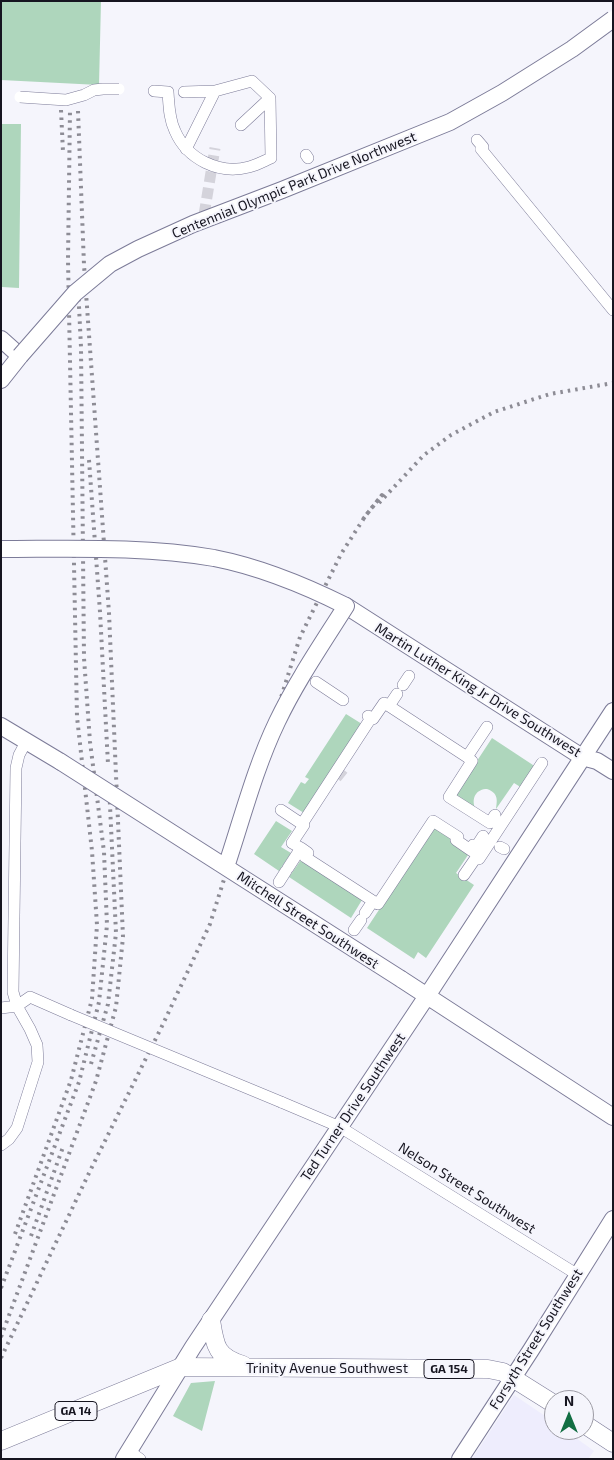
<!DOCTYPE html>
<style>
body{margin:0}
#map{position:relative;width:614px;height:1460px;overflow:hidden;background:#f5f5fc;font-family:"Exo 2",sans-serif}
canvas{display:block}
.frame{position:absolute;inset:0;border:2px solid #161520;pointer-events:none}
.north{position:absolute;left:544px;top:1390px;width:50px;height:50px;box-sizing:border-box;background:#f5f5fc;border:1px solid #9c9ba4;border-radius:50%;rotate:0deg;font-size:14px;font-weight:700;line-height:20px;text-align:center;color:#161520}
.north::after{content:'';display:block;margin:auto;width:18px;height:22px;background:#126e43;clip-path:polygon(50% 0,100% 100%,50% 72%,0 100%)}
</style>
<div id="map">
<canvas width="614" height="1460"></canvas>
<div class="frame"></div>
<div class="north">N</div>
</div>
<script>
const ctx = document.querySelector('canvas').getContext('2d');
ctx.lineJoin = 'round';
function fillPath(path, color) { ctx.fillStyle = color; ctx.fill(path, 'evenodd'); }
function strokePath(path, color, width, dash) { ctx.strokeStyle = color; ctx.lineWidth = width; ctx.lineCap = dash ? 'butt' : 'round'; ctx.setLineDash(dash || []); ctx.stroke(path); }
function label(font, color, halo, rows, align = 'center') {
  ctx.font = font + ' "Exo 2",sans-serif'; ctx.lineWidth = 4; ctx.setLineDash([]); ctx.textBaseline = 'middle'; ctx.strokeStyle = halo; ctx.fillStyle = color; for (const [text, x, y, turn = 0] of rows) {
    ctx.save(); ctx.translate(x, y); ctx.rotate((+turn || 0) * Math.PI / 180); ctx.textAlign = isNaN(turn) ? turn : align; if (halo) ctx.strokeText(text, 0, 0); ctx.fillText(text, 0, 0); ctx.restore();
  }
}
fillPath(new Path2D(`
 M 514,1395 L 554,1422 L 554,1430 L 565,1430 L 594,1451 L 588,1459 L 472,1459 Z`), '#eeedfd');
fillPath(new Path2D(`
 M 1,1 L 101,1 L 99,85 L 1,80 Z
 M 1,124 L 21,124 L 19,288 L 2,287 L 2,292 Z
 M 346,714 L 362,724 L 304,813 L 288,803 L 301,782 L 305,784 L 309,779 L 305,777 Z
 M 492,738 L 536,767 L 522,788 L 514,783 L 496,809 C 497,801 499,793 487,789 C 477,789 471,797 475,808 L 454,796 Z
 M 276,821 L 292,831 L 281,847 L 291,853 L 279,871 L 254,854 Z
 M 435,825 L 470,852 L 456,873 L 474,885 L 426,958 L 418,952 L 414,959 L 367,928 Z
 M 301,860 L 362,900 L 351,918 L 289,877 Z
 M 215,1381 L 202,1431 L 173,1416 L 191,1383 Z`), '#aed6bc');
strokePath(new Path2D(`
 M 204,215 L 215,148
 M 339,773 L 344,777`), '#d4d3db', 11, [11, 5.5]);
const street = new Path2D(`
 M 154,91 L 168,92 C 169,105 169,119 175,131 C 187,159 219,175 249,167 C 257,165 264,161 271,158 L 270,98 L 241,125
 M 184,92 L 215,91 L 252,81 L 270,98
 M 477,140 L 483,147 L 481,149 L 613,310
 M 186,149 L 215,91
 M 306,155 L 308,158
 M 316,682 L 343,700
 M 403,685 L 409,676
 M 397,694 L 389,706 L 467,757
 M 368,716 L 373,719 L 384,703 L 389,706
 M 487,727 L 467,757 L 472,761 L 449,797 L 490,823 L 495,815
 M 281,810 L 302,824 L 371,718
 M 500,847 L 504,849
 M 301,848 L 308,853 L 305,857 L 373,901 L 365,913
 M 470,849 L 473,845 L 476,847 L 483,836
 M 479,855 L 481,856 L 542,763
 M 288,868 L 301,848 L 292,843 L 304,825 L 302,824
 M 464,875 L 475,859 L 479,859 L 481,856
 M 279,882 L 286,871
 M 373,901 L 378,904 L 433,821 L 458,837 L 456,840 L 472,851
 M 354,930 L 361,920
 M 1,1008 L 17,1006 L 30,997 L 71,1015
 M 281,1102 L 340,1127 L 578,1275
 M 1,1145 L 9,1139 L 17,1128 L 38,1062 L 37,1045 L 30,1029 L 17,1006 L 13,992 L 16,768 L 19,755 L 27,740
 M 129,1451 L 140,1459`);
const secondary = new Path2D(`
 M 1,339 L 20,356 L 1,380
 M 346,606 L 582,757 L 597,761 L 613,771
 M 1,726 L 61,762
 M 401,979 L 613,1117
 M 124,1459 L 193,1347 L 427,996 L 613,711
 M 460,1459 L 531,1350 L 613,1219`);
const primary = new Path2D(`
 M 211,1320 C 215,1346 216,1357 243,1365
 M 584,1424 L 613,1443
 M 1,1441 L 181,1367 L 488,1369 L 503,1372 L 554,1404`);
strokePath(street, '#7c7b98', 12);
strokePath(secondary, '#7c7b98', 18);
strokePath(primary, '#7c7b98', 19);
strokePath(street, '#fff', 11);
strokePath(secondary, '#fff', 16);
strokePath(primary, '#fff', 18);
strokePath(new Path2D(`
 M 61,110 L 63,152
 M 89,460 L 100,612 L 108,764
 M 379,503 L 424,455 L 451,435 L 494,412 L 550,394 L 613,383
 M 91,1064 L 108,1004 L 116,933 L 109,784
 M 15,1234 L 71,1080 L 92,999 L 97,925 L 92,851 L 77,717 L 68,260 L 70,110
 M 31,1236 L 63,1147
 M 1,1288 L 79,1082 L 99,1002 L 107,925 L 104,852 L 90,742 L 84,658 L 81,347 L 78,286
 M 1,1337 L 96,1081 L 116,1007 L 123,937 L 109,613 L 84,265 L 78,111
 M 1,1358 L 90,1171 L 163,1024 L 210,924 L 300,637 L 341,554 L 366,515 L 382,495 L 360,523`), '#8d8c95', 4, [2.5, 5]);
const streetBridge = new Path2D(`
 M 20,97 L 66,100 L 84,95 L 94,90 L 103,89 L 119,89
 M 71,1015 L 281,1102`);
const secondaryBridge = new Path2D(`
 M 20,356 L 75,293 L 110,264 L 138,249 L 193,224 L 282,190 L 450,122 L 502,93 L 572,49 L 613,19
 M 1,549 C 72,549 144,546 214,558 C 260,567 304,585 346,606 C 322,644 296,682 277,722 C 255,768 242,819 226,867
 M 61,762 L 401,979`);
strokePath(streetBridge, '#7c7b98', 12, []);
strokePath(secondaryBridge, '#7c7b98', 18, []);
strokePath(streetBridge, '#fff', 11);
strokePath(secondaryBridge, '#fff', 16);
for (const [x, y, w] of [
 [449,1369,50],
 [76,1411,42]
]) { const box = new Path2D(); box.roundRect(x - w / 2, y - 9.5, w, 19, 4); ctx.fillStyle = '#f5f5fc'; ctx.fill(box); strokePath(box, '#161520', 1); }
label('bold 12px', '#161520', null, [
 ["GA 154",449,1369],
 ["GA 14",76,1411]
]);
label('14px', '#161520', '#f5f5fc', [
 ["Centennial Olympic Park Drive Northwest",294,185,-22],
 ["Martin Luther King Jr Drive Southwest",478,690,32],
 ["Mitchell Street Southwest",308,920,33],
 ["Ted Turner Drive Southwest",353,1107,-56],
 ["Nelson Street Southwest",467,1188,32],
 ["Forsyth Street Southwest",536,1339,-58],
 ["Trinity Avenue Southwest",327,1368]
]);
</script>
